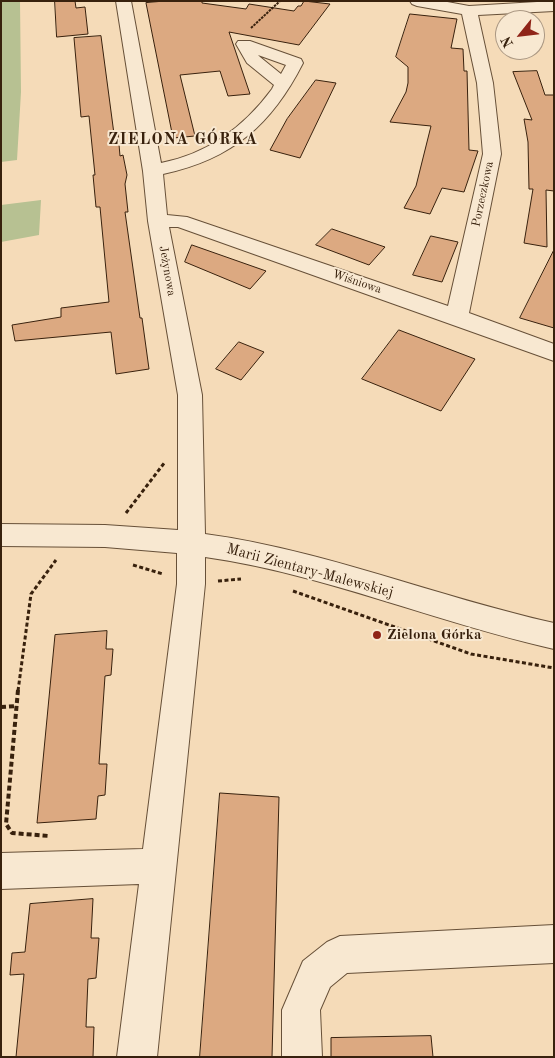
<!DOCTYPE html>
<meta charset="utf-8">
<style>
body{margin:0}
#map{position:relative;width:555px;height:1058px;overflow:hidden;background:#f5dbb8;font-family:"Old Standard TT",serif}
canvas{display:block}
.frame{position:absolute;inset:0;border:2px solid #38210d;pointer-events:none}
.north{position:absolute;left:495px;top:10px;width:50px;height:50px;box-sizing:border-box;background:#f8e8d1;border:1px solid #ab9883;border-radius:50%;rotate:241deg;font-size:14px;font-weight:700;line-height:20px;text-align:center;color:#38210d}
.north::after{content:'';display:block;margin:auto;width:18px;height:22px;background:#8f2418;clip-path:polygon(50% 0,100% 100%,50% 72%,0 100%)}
</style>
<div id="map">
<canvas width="555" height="1058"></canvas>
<div class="frame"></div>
<div class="north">N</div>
</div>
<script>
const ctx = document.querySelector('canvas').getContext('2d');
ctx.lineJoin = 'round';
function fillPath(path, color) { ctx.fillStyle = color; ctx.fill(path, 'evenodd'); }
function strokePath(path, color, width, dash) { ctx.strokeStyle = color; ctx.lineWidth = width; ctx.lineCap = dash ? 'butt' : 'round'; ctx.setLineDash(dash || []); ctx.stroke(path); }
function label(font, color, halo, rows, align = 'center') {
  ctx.font = font + ' "Old Standard TT",serif'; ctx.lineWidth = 4; ctx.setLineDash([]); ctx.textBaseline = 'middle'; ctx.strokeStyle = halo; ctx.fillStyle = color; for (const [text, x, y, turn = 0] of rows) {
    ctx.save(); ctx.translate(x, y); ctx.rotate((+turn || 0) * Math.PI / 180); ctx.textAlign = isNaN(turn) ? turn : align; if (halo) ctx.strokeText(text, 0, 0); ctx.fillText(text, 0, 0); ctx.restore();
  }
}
fillPath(new Path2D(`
 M 1,1 L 20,1 L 21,92 L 17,160 L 1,162 Z
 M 41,200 L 39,235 L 1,242 L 1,205 Z`), '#b7c192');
const building = new Path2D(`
 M 55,1 L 75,1 L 76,8 L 85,7 L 88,34 L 57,37 Z
 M 165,1 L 202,1 L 202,3 L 246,9 L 249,4 L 294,11 L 298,6 L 301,6 L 304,1 L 330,4 L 299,45 L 229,32 L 250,94 L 228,96 L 220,71 L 180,75 L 195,136 L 173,138 L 146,3 Z
 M 410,14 L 457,19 L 451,48 L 463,49 L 464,71 L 467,71 L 469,150 L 478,151 L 464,192 L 442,188 L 430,214 L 404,208 L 416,186 L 431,126 L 390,122 L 406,92 L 408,83 L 408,67 L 396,57 Z
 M 101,36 L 114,134 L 118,133 L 120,156 L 123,155 L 127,175 L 125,184 L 128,212 L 125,212 L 140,318 L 142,318 L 149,369 L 116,374 L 111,332 L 15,341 L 12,325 L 61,317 L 61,308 L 109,302 L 100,207 L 96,207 L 93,175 L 95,175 L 89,116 L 81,117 L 74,38 Z
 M 537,71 L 545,95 L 554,95 L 554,191 L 546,190 L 547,247 L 524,243 L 533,189 L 529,189 L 528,142 L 524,119 L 532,120 L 513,72 Z
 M 316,80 L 336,83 L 300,158 L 270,150 L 287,119 Z
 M 332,229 L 385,247 L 369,265 L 316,245 Z
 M 431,236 L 458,242 L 442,282 L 413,275 Z
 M 192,245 L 266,271 L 250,289 L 185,262 Z
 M 554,250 L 554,328 L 520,318 Z
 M 399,330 L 475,359 L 441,411 L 362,379 Z
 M 239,342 L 264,352 L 241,380 L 216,369 Z
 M 107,631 L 106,649 L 113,649 L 111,675 L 105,676 L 99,764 L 107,764 L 105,795 L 98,796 L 96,819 L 37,823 L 55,635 Z
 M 220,793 L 279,797 L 272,1057 L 200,1057 Z
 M 93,899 L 91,938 L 99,938 L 96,978 L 88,979 L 86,1027 L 94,1027 L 93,1057 L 16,1057 L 24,974 L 10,975 L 12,953 L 25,952 L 30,904 Z
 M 431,1036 L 433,1057 L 331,1057 L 331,1038 Z`);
fillPath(building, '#dca981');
strokePath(building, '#38210d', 1);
const minor = new Path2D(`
 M 116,1 L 131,1 L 161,163 C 207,154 244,127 272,89 L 274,85 L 247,63 L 236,44 L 238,41 L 250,41 L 301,59 L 303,63 C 272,124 233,159 163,174 L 167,215 L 187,217 L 448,306 L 483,154 L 477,83 L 462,14 L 417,6 L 412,4 L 410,1 L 442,1 L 469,6 L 554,1 L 554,11 L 478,15 L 493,83 L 501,154 L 469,313 L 554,344 L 554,361 L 178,227 L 169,227 L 202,395 L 205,534 C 324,550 437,597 554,623 L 554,649 C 437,623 325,574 205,557 L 205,584 L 157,1057 L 117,1057 L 139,884 L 1,889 L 1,853 L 143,849 L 177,584 L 177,553 L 105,547 L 1,546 L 1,524 L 105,525 L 178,530 L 178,395 L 148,221 L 143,171 ZM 258,55 L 286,65 L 281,74 L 260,57 Z
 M 554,925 L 554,963 L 347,973 L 330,987 L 320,1010 L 322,1057 L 282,1057 L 282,1010 L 303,961 L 327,942 L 340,936 Z`);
strokePath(minor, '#675038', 2);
strokePath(new Path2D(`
 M 251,28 L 280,1`), '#38210d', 2, [2.5, 1]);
strokePath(new Path2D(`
 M 126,513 L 165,462
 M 133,565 L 163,574
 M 218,581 L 241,579
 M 293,591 L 471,654 L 554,668
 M 18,691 L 31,594 L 56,560`), '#38210d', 3, [4, 2.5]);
strokePath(new Path2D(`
 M 18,690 L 6,824 L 12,833 L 49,836
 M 1,707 L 16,706`), '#38210d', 4, [5, 3]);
fillPath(minor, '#f8e8d1');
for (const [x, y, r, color] of [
 [377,635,5,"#8f2418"]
]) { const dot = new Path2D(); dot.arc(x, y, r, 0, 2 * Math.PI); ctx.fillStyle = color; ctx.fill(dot); strokePath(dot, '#f8e8d1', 2); }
label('12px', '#38210d', '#f8e8d1', [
 ["Porzeczkowa",483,194,-78],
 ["Jeżynowa",167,271,80],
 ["Wiśniowa",357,282,19]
]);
label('15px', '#38210d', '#f8e8d1', [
 ["Marii Zientary-Malewskiej",310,571,15]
]);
label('bold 15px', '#38210d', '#f8e8d1', [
 ["Zielona Górka",387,635]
], 'left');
ctx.letterSpacing = '1px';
label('bold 16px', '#38210d', '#f8e8d1', [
 ["ZIELONA GÓRKA",183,140]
]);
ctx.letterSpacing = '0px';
</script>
